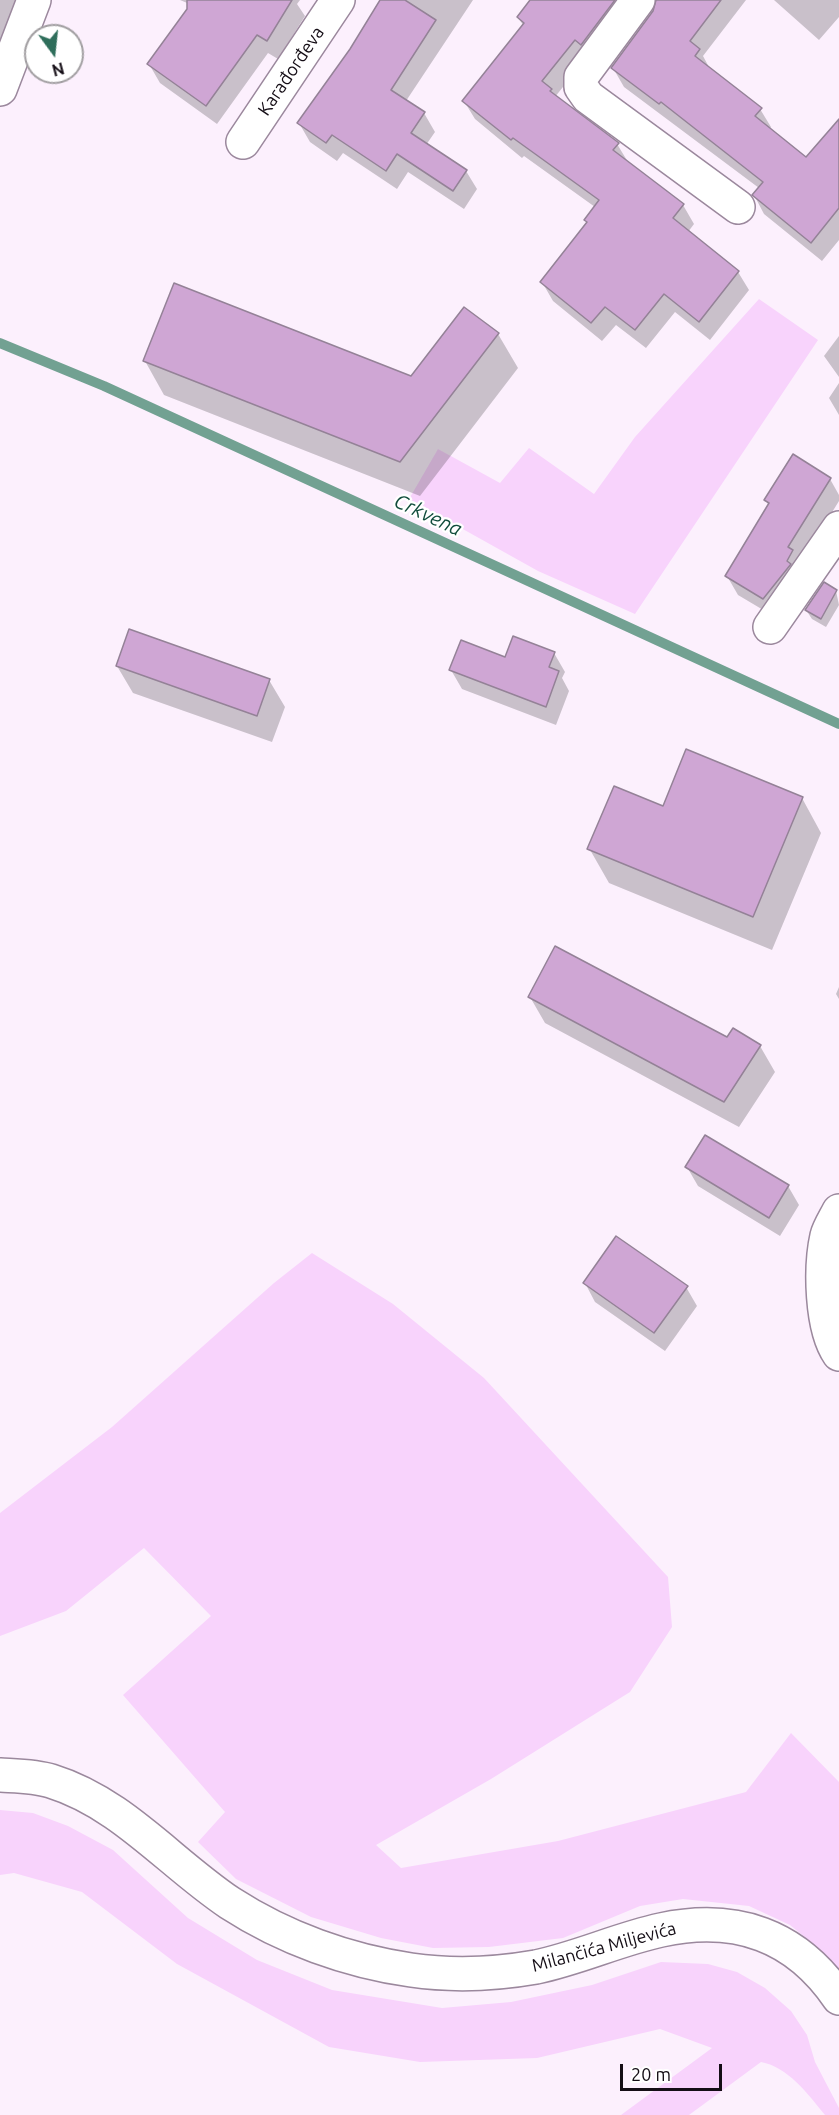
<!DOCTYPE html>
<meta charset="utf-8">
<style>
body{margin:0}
#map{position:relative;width:839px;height:2115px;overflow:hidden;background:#fcf0fd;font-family:Ubuntu,sans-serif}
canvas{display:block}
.north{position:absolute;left:24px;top:24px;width:60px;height:60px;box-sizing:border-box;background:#fff;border:2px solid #a19ea1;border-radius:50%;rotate:165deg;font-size:16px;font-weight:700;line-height:24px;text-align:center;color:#140d15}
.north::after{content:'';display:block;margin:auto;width:21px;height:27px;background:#2f6e5b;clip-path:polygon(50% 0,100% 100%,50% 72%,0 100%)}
.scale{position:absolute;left:620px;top:2064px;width:102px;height:27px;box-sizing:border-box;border:3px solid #140d15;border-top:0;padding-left:8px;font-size:18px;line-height:21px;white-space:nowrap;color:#140d15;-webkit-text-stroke:4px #fff;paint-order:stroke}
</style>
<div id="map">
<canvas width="839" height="2115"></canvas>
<div class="north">N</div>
<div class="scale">20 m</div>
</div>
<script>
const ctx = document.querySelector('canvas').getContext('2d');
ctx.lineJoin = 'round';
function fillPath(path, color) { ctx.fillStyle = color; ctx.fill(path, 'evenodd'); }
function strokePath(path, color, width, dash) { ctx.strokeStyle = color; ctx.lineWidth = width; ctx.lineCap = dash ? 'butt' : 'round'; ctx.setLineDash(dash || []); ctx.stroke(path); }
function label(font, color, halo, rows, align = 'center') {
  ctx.font = font + ' Ubuntu,sans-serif'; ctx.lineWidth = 4.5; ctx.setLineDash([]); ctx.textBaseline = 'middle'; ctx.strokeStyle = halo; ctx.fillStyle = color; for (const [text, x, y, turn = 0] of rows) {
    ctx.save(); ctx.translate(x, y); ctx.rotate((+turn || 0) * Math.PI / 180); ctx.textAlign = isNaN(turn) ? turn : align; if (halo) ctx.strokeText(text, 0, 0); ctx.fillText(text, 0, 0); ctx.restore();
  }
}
fillPath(new Path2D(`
 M 759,299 L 818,340 L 635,614 L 538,571 L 409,499 L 438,449 L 500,483 L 529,448 L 594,494 L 635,437 Z
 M 312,1253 L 393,1304 L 484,1378 L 668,1577 L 672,1627 L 630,1692 L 491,1779 L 376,1845 L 401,1868 L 558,1841 L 746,1792 L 791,1733 L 839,1782 L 839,1975 L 818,1948 L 790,1925 L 749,1906 L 683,1899 L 640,1906 L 563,1938 L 489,1947 L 433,1948 L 381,1938 L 311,1917 L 236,1879 L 198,1842 L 225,1812 L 123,1695 L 211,1616 L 144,1548 L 66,1611 L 0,1636 L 0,1513 L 112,1427 L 274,1283 Z
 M 0,1810 L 33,1813 L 68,1826 L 113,1850 L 188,1918 L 257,1960 L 332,1990 L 442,2008 L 511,2002 L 592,1985 L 661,1962 L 708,1964 L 737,1972 L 765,1988 L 791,2011 L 807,2035 L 815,2062 L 839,2108 L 839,2115 L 825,2115 C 808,2094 788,2067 761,2062 L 689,2115 L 621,2115 L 712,2048 L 660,2029 L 537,2058 L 420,2062 L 329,2047 L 177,1964 L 82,1892 L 14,1873 L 0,1875 Z`), '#f8d3fc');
fillPath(new Path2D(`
 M 0,0 L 30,0 L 0,43 Z
 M 180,0 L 300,0 L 297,4 L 305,16 L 278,59 L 268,53 L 217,124 L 160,83 L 149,64 L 192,5 Z
 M 382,0 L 473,0 L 406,101 L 424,113 L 435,132 L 426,145 L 466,171 L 477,189 L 464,209 L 408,172 L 397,189 L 343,153 L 337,161 L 310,142 L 299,123 L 351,50 Z
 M 532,0 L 652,0 L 586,58 L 555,97 L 617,144 L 628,162 L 683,205 L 694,224 L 688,232 L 738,272 L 749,290 L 710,340 L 675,312 L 646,348 L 616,325 L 602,341 L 553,301 L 542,282 L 588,223 L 595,207 L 524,156 L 522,158 L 475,119 L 464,101 L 524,26 L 518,18 Z
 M 653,0 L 746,0 L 703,56 L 710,69 L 760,109 L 771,127 L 769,130 L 806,159 L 839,121 L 839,240 L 822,261 L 764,214 L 754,195 L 759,188 L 624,87 L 613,68 L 658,3 Z
 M 774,0 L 839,0 L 839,17 L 819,40 Z
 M 498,334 L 518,368 L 420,496 L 164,395 L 145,361 L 412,378 Z
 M 839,336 L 839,377 L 824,356 Z
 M 839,383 L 839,415 L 829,398 Z
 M 830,479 L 839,495 L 839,501 L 800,564 L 775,617 L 738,595 L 727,576 L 769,506 L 766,500 Z
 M 836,591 L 839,605 L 826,627 L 812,619 L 806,610 Z
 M 554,653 L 565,672 L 562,678 L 569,691 L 556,725 L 462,689 L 451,670 Z
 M 117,666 L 269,680 L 285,707 L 272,742 L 133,693 Z
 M 802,798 L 821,833 L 772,950 L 609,883 L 589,848 L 664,808 Z
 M 839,987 L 839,999 L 836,994 Z
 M 530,997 L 760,1046 L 775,1072 L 739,1127 L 545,1023 Z
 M 687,1167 L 788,1186 L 799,1205 L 780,1236 L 698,1186 Z
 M 585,1283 L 686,1287 L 697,1306 L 665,1351 L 595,1302 Z`), '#0003');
strokePath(new Path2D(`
 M 0,343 L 104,386 L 839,724`), '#72a192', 10);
const building = new Path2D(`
 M 187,0 L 292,0 L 267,41 L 257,35 L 206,106 L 147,64 L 187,9 Z
 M 380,0 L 405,0 L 436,20 L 391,90 L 425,112 L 411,133 L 467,170 L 453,191 L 397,154 L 386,171 L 332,135 L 326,143 L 297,123 L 350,49 Z
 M 530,0 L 615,0 L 581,45 L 575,40 L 542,81 L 552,89 L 550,91 L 619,143 L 613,150 L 684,204 L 673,218 L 739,271 L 699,322 L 664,294 L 635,330 L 605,307 L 591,323 L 540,282 L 587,222 L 584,220 L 599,200 L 513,138 L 511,140 L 462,101 L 524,23 L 517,17 Z
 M 656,0 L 721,0 L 690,41 L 700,49 L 695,56 L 762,108 L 755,116 L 806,157 L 839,119 L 839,208 L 811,243 L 752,195 L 763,182 L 661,102 L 659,104 L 611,68 L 653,11 Z
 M 174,283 L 411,376 L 464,307 L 499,333 L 400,462 L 143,361 Z
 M 793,454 L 831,478 L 788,547 L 793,550 L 787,561 L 791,564 L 763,599 L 725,576 L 769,503 L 764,500 Z
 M 824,582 L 837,590 L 821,619 L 805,610 Z
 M 129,629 L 270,679 L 257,716 L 116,666 Z
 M 513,636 L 555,652 L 549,667 L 559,671 L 546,707 L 449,670 L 461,640 L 505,657 Z
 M 686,749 L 803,797 L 753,917 L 587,849 L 614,786 L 663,806 Z
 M 555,946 L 727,1037 L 733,1028 L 761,1045 L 724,1102 L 528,997 Z
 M 705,1135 L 789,1185 L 769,1218 L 685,1167 Z
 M 616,1236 L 688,1286 L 654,1333 L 583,1283 Z`);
fillPath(building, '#cfa6d4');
strokePath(building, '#948297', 1.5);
const minor = new Path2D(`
 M 638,0 L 581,77 L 581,87 L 588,97 L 738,207
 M 0,89 L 34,0
 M 243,142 L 338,0
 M 770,627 L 839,528
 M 839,1211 C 835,1219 829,1228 827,1236 C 820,1267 821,1328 839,1354`);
const tertiary = new Path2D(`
 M 0,1775 C 16,1776 35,1776 51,1781 C 122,1803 169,1862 230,1903 C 284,1938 348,1961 411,1970 C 452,1976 496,1974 536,1967 C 579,1958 619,1939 661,1930 C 736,1914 796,1935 839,1998`);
strokePath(minor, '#9b889d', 36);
strokePath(tertiary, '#9b889d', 36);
strokePath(minor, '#fff', 33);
strokePath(tertiary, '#fff', 33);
label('18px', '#140d15', '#fff', [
 ["Karađorđeva",291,71,-56],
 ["Milančića Miljevića",604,1947,-15]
]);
label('italic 20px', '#114c3c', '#fff', [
 ["Crkvena",428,515,25]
]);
</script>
